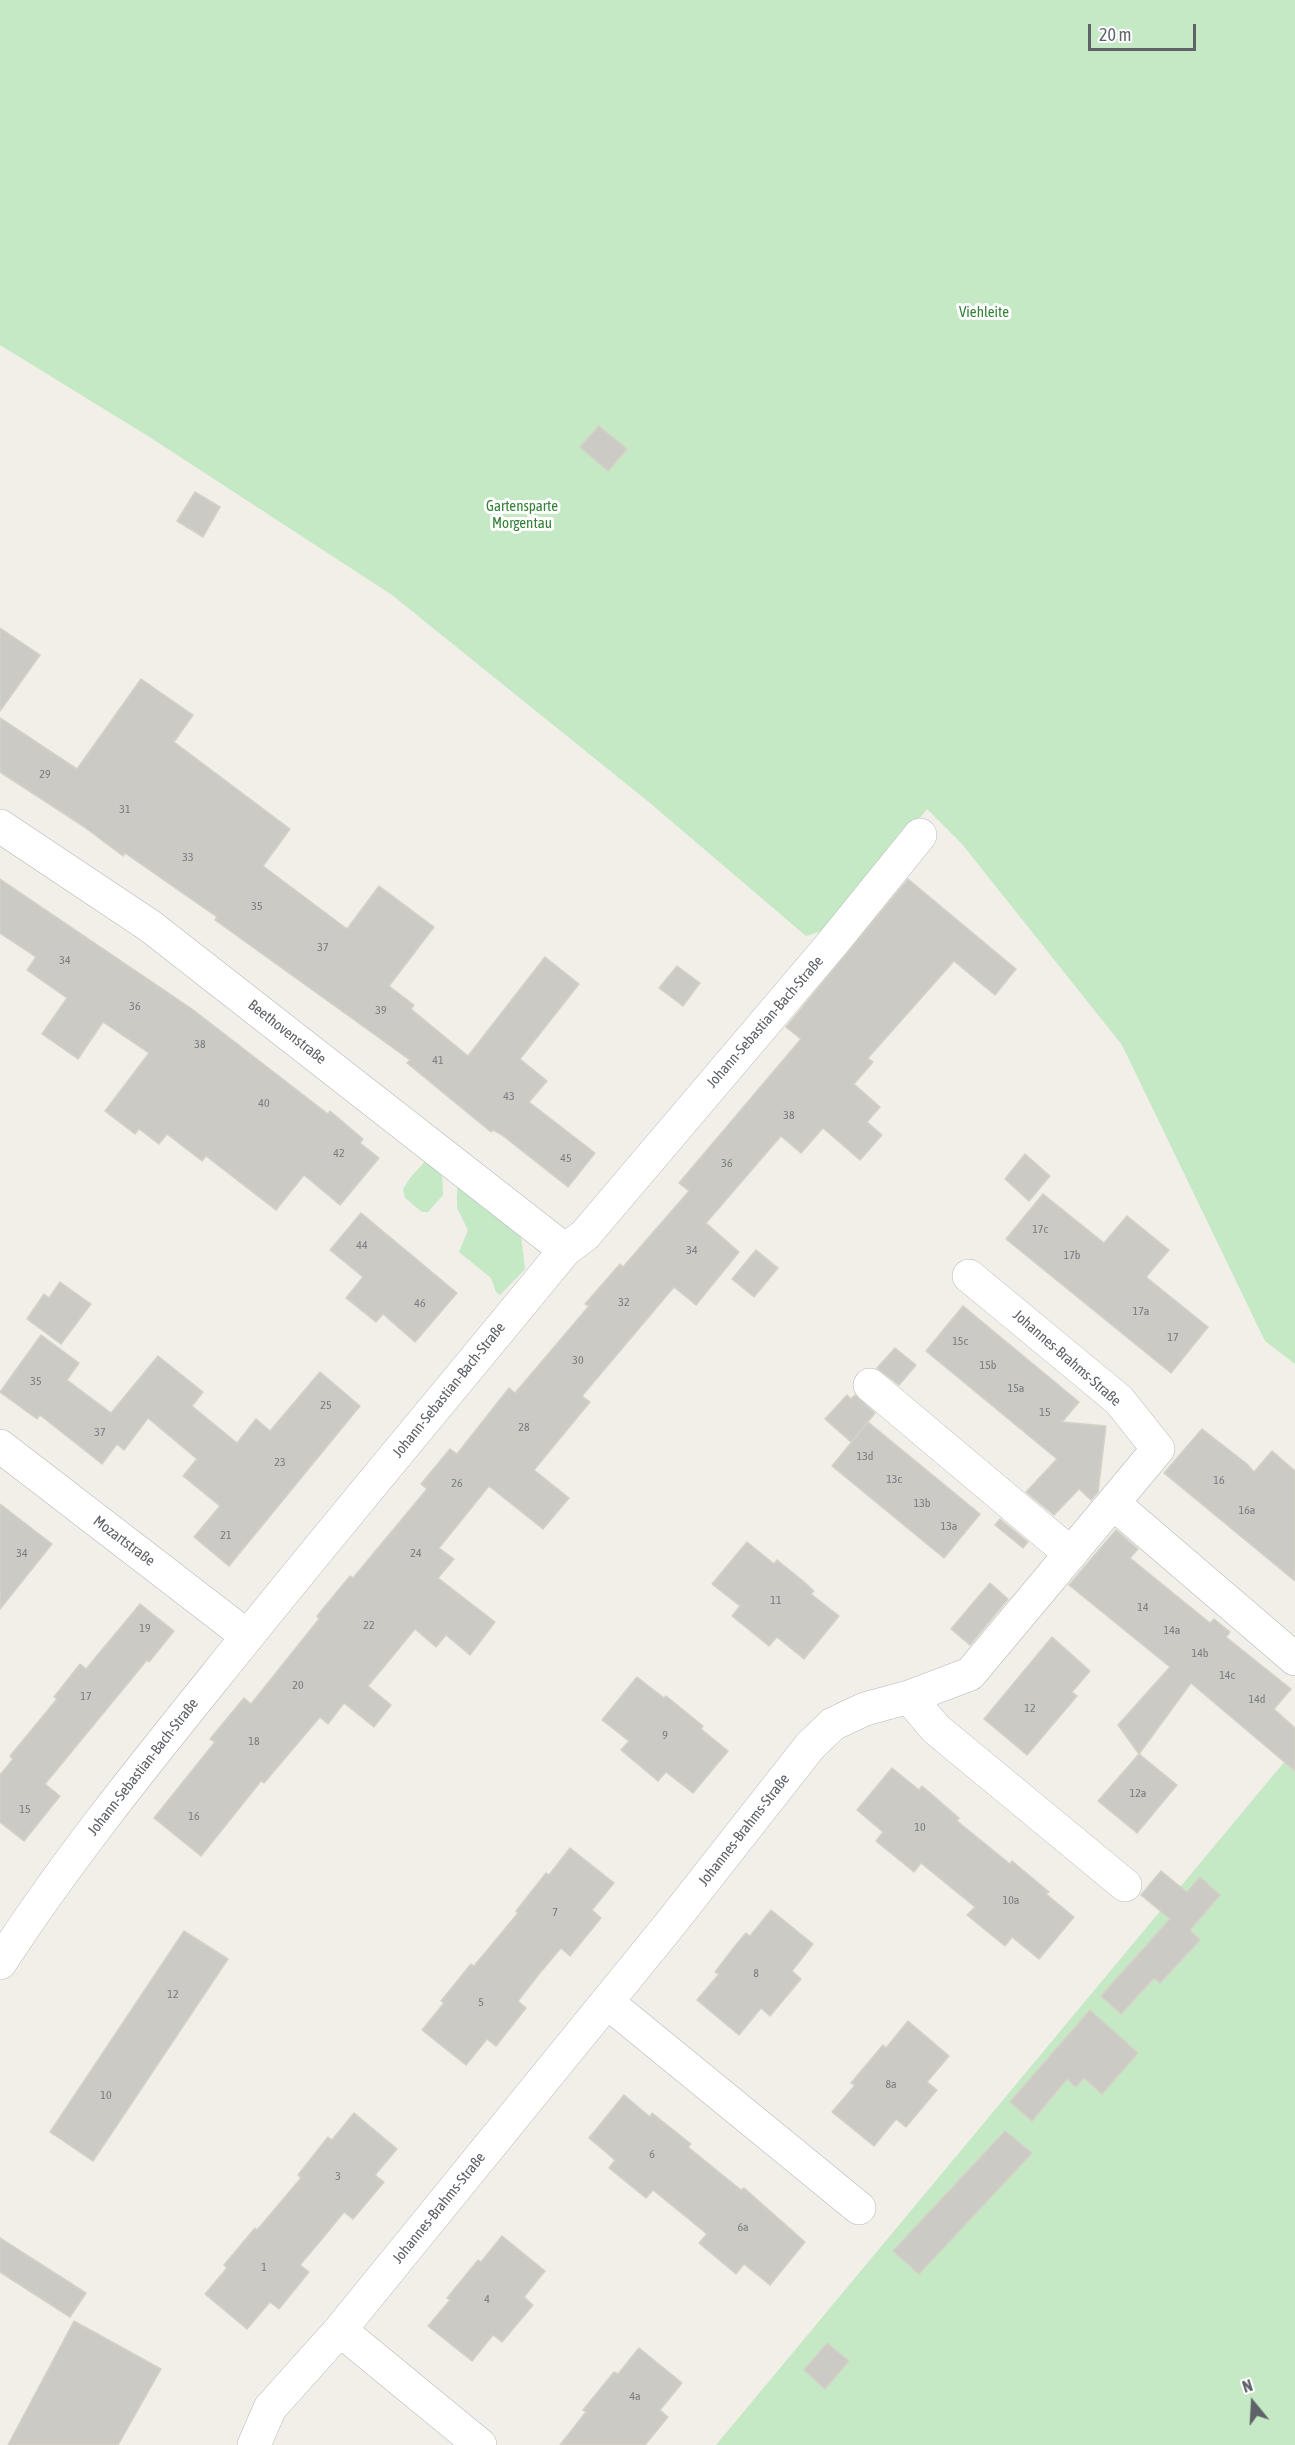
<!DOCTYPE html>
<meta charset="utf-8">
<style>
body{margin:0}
#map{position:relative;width:1295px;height:2445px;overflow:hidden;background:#f1efe8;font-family:"Asap Condensed",sans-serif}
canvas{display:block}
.north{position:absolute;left:1223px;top:2373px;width:60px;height:60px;-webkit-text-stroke:4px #fff;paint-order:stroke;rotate:342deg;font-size:16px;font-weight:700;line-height:24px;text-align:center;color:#5f6368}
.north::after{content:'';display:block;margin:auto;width:21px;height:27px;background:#5f6368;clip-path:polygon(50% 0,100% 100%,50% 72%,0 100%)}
.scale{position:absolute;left:1088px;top:24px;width:108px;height:27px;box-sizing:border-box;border:3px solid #5f6368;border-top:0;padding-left:8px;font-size:18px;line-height:21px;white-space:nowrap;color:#5f6368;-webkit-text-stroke:4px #fff;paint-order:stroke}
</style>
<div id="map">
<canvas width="1295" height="2445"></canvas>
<div class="north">N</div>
<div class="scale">20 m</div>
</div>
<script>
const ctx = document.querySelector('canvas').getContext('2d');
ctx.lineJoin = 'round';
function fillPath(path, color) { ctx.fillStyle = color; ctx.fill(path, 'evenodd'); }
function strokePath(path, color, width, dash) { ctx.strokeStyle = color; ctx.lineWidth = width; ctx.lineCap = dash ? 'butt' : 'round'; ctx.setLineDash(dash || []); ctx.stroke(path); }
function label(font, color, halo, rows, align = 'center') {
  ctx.font = font + ' "Asap Condensed",sans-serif'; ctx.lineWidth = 6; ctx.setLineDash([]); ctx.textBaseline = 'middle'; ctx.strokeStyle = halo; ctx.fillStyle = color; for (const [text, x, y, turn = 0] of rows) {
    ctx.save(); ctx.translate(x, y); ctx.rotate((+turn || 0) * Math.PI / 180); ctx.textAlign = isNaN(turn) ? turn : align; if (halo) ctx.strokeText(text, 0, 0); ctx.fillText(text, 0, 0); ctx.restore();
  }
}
fillPath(new Path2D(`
 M 0,0 L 1295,0 L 1295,1364 L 1265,1341 L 1122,1045 L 962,844 L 927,809 L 833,927 L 806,936 L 650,803 L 392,595 L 151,438 L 0,345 Z
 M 430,1156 L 442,1167 L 443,1195 L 428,1212 L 422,1212 L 405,1198 L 403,1189 L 410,1178 Z
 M 457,1180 L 521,1236 L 525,1269 L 500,1295 L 496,1292 L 491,1278 L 459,1252 L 468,1230 L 457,1208 Z
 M 1295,1749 L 1295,2445 L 716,2445 Z`), '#c5e8c5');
const building = new Path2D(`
 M 599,426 L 627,449 L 608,471 L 580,447 Z
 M 195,492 L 220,507 L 203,537 L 177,521 Z
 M 0,628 L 40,655 L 0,711 Z
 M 141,679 L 193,715 L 174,742 L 290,829 L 263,866 L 347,929 L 379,886 L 434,927 L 389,986 L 414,1005 L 411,1009 L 468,1056 L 545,957 L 579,984 L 520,1059 L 547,1081 L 529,1102 L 595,1153 L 568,1187 L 502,1135 L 493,1130 L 491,1132 L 407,1063 L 410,1060 L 215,920 L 217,917 L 125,853 L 123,856 L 83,826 L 0,772 L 0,718 L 77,769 Z
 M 0,879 L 192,1009 L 328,1114 L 330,1111 L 363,1139 L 360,1143 L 379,1158 L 340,1205 L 304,1175 L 276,1210 L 206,1156 L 202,1161 L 167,1134 L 159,1144 L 139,1129 L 135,1134 L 105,1111 L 149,1053 L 103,1022 L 78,1059 L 42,1034 L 67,998 L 27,970 L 36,957 L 0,933 Z
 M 908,879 L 1016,969 L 995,995 L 954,961 L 868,1058 L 873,1062 L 854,1084 L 880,1107 L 867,1122 L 882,1135 L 860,1160 L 823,1128 L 801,1153 L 781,1136 L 706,1223 L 739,1252 L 696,1305 L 674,1287 L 582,1396 L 590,1402 L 534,1470 L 569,1498 L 543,1529 L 489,1486 L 439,1548 L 454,1559 L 438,1578 L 495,1622 L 470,1655 L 446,1635 L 436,1647 L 415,1629 L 368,1686 L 391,1705 L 374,1727 L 344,1703 L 328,1724 L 320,1717 L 264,1783 L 261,1781 L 201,1856 L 154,1818 L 215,1742 L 210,1739 L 244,1698 L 251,1704 L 319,1619 L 317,1616 L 350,1576 L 353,1578 L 427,1489 L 421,1484 L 450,1449 L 457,1454 L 509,1388 L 515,1393 L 589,1306 L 585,1304 L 620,1264 L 623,1267 L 689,1191 L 679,1183 L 801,1039 L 786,1027 Z
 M 677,966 L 700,983 L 683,1006 L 659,988 Z
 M 1025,1154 L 1050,1176 L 1029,1201 L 1005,1179 Z
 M 1043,1194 L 1104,1243 L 1127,1216 L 1169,1250 L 1146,1277 L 1208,1327 L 1171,1373 L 1006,1239 Z
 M 361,1213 L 457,1293 L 415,1342 L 383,1314 L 376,1322 L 346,1298 L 363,1277 L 330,1250 Z
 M 756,1250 L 778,1268 L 754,1297 L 732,1279 Z
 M 60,1282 L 91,1304 L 61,1344 L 27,1319 L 44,1294 L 49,1298 Z
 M 963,1306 L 1079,1402 L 1062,1422 L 1106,1426 L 1098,1492 L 1091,1500 L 1079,1489 L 1054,1515 L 1026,1492 L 1057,1459 L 926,1351 Z
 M 41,1335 L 79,1363 L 67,1380 L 111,1413 L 158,1356 L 203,1392 L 192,1406 L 237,1443 L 256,1419 L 270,1431 L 320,1372 L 360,1406 L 229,1566 L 194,1537 L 220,1506 L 183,1476 L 197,1459 L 148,1418 L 124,1450 L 117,1444 L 102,1464 L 40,1415 L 37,1419 L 0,1392 Z
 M 895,1348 L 916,1365 L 899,1385 L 877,1368 Z
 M 847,1395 L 851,1399 L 855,1395 L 875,1413 L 851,1442 L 825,1419 Z
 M 868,1422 L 980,1514 L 944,1558 L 832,1466 Z
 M 1202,1429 L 1247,1464 L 1254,1472 L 1272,1451 L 1295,1471 L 1295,1581 L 1164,1473 Z
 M 0,1504 L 52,1544 L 0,1609 Z
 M 1000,1519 L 1028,1542 L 1023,1548 L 995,1525 Z
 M 1116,1530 L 1138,1549 L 1130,1558 L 1210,1623 L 1214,1619 L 1230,1632 L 1226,1637 L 1291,1689 L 1274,1709 L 1295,1728 L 1295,1771 L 1191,1683 L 1139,1754 L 1118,1725 L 1170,1667 L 1069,1585 Z
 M 747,1542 L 774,1564 L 777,1560 L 803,1581 L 814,1591 L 811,1594 L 839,1616 L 804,1659 L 777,1637 L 769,1646 L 732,1616 L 740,1606 L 712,1584 Z
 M 990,1583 L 1008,1599 L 970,1645 L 951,1629 Z
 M 140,1604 L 174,1631 L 149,1662 L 147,1660 L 45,1784 L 60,1796 L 24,1841 L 0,1822 L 0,1775 L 13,1759 L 10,1756 L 57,1699 L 54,1697 L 80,1664 L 86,1669 Z
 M 1052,1637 L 1090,1671 L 1072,1692 L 1077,1696 L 1027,1755 L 984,1719 Z
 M 637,1677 L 664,1698 L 666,1696 L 703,1726 L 701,1729 L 728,1751 L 693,1793 L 666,1772 L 658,1781 L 621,1750 L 629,1741 L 602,1720 Z
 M 1139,1754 L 1177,1785 L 1137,1833 L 1098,1801 Z
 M 892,1768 L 919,1790 L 922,1786 L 959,1818 L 957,1821 L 1010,1864 L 1012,1861 L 1049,1892 L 1046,1894 L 1074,1917 L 1039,1959 L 1012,1937 L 1005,1946 L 967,1915 L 975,1907 L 921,1863 L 914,1872 L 876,1841 L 883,1832 L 857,1810 Z
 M 570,1848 L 614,1883 L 592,1910 L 601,1918 L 570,1956 L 561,1948 L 539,1974 L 518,2001 L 526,2008 L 496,2046 L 487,2039 L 466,2065 L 422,2030 L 444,2003 L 441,2001 L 471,1964 L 474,1966 L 518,1913 L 516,1911 L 546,1873 L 549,1875 Z
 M 1161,1871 L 1187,1892 L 1200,1877 L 1220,1895 L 1190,1930 L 1200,1940 L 1160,1983 L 1154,1978 L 1121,2014 L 1101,1996 L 1170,1919 L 1141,1895 Z
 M 771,1910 L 813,1944 L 792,1971 L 801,1979 L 770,2016 L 761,2008 L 739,2035 L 697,2000 L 719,1974 L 715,1972 L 735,1946 L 746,1933 L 750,1936 Z
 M 184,1931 L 228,1959 L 93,2161 L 50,2132 Z
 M 1090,2010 L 1138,2053 L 1102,2094 L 1084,2078 L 1076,2087 L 1067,2079 L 1032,2121 L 1010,2102 Z
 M 908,2021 L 949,2056 L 927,2082 L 937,2090 L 906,2127 L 896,2119 L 874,2146 L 832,2112 L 855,2085 L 851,2083 L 883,2045 L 886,2048 Z
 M 624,2095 L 650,2117 L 652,2113 L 691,2144 L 688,2147 L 741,2190 L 744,2188 L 805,2242 L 770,2285 L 744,2264 L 736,2274 L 699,2243 L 707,2234 L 653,2190 L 646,2198 L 609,2168 L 615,2160 L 589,2138 Z
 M 354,2113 L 397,2149 L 375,2175 L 384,2182 L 353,2219 L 344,2212 L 322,2239 L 300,2265 L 309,2272 L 279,2309 L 270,2302 L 247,2329 L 205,2294 L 227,2268 L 224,2265 L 255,2228 L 257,2230 L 301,2178 L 298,2175 L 328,2137 L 332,2140 Z
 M 1005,2131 L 1032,2153 L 919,2274 L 893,2251 Z
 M 502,2236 L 545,2271 L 524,2297 L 533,2305 L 502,2342 L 493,2335 L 472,2361 L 428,2326 L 450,2300 L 447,2298 L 478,2260 L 481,2262 Z
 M 0,2238 L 86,2293 L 70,2317 L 0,2272 Z
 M 74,2321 L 161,2369 L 118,2445 L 8,2445 Z
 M 827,2343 L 849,2361 L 825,2389 L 804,2370 Z
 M 639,2348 L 682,2383 L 660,2410 L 668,2417 L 645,2445 L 560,2445 L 586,2412 L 583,2410 L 614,2372 L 618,2374 Z`);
fillPath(building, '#cccac5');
strokePath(building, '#d6d1c6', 1.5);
const minor = new Path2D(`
 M 0,826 L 150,926 L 565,1250
 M 870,1385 L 1071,1554
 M 0,1446 L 247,1636
 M 1113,1503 L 1295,1659
 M 909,1697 L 936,1729 L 1125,1885
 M 0,1963 C 65,1863 139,1771 214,1678 C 329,1534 448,1393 565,1250 L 585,1235 L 831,945 L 920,835
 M 607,2002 L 859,2208
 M 340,2330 L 480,2445
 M 254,2445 L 270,2408 L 340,2330 L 671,1923 L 810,1746 L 833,1724 L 865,1709 L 909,1697 L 970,1674 L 1158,1449 L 1119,1400 L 969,1276`);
strokePath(minor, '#b5b8bc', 34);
strokePath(minor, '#fff', 33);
label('12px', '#7a7d7f', null, [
 ["29",45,774],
 ["31",125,809],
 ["33",188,857],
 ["35",257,906],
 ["37",323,947],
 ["34",65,960],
 ["36",135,1006],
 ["39",381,1010],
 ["38",200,1044],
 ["41",438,1060],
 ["43",509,1096],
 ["40",264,1103],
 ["38",789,1115],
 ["42",339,1153],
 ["45",566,1158],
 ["36",727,1163],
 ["17c",1040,1229],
 ["44",362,1245],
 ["34",692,1250],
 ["17b",1072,1255],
 ["32",624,1302],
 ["46",420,1303],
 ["17a",1141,1311],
 ["17",1173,1337],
 ["15c",960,1341],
 ["30",578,1360],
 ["15b",988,1365],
 ["35",36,1381],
 ["15a",1016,1388],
 ["25",326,1405],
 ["15",1045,1412],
 ["28",524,1427],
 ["37",100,1432],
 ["13d",865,1456],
 ["23",280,1462],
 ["13c",894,1479],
 ["16",1219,1480],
 ["26",457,1483],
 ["13b",922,1503],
 ["16a",1247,1510],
 ["13a",949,1526],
 ["21",226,1535],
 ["34",22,1553],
 ["24",416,1553],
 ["11",776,1600],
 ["14",1143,1607],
 ["22",369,1625],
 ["19",145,1628],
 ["14a",1172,1630],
 ["14b",1200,1653],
 ["14c",1227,1675],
 ["20",298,1685],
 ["17",86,1696],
 ["14d",1257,1699],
 ["12",1030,1708],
 ["9",665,1735],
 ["18",254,1741],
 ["12a",1138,1793],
 ["15",25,1809],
 ["16",194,1816],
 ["10",920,1827],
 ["10a",1011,1900],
 ["7",555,1912],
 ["8",756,1973],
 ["12",173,1994],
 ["5",481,2002],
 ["8a",891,2084],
 ["10",106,2095],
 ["6",652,2154],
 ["3",338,2176],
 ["6a",743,2227],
 ["1",264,2267],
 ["4",487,2299],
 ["4a",635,2396]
]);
label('15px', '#348238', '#fff', [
 ["Viehleite",984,312],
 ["Gartensparte",522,506],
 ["Morgentau",522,523]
]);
label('15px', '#5f6368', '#fff', [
 ["Johann-Sebastian-Bach-Straße",765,1022,-49],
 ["Beethovenstraße",287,1032,38],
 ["Johannes-Brahms-Straße",1067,1358,41],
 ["Johann-Sebastian-Bach-Straße",449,1390,-51],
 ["Mozartstraße",124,1541,37],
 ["Johann-Sebastian-Bach-Straße",143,1767,-52],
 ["Johannes-Brahms-Straße",744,1830,-52],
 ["Johannes-Brahms-Straße",439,2208,-51]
]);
</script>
